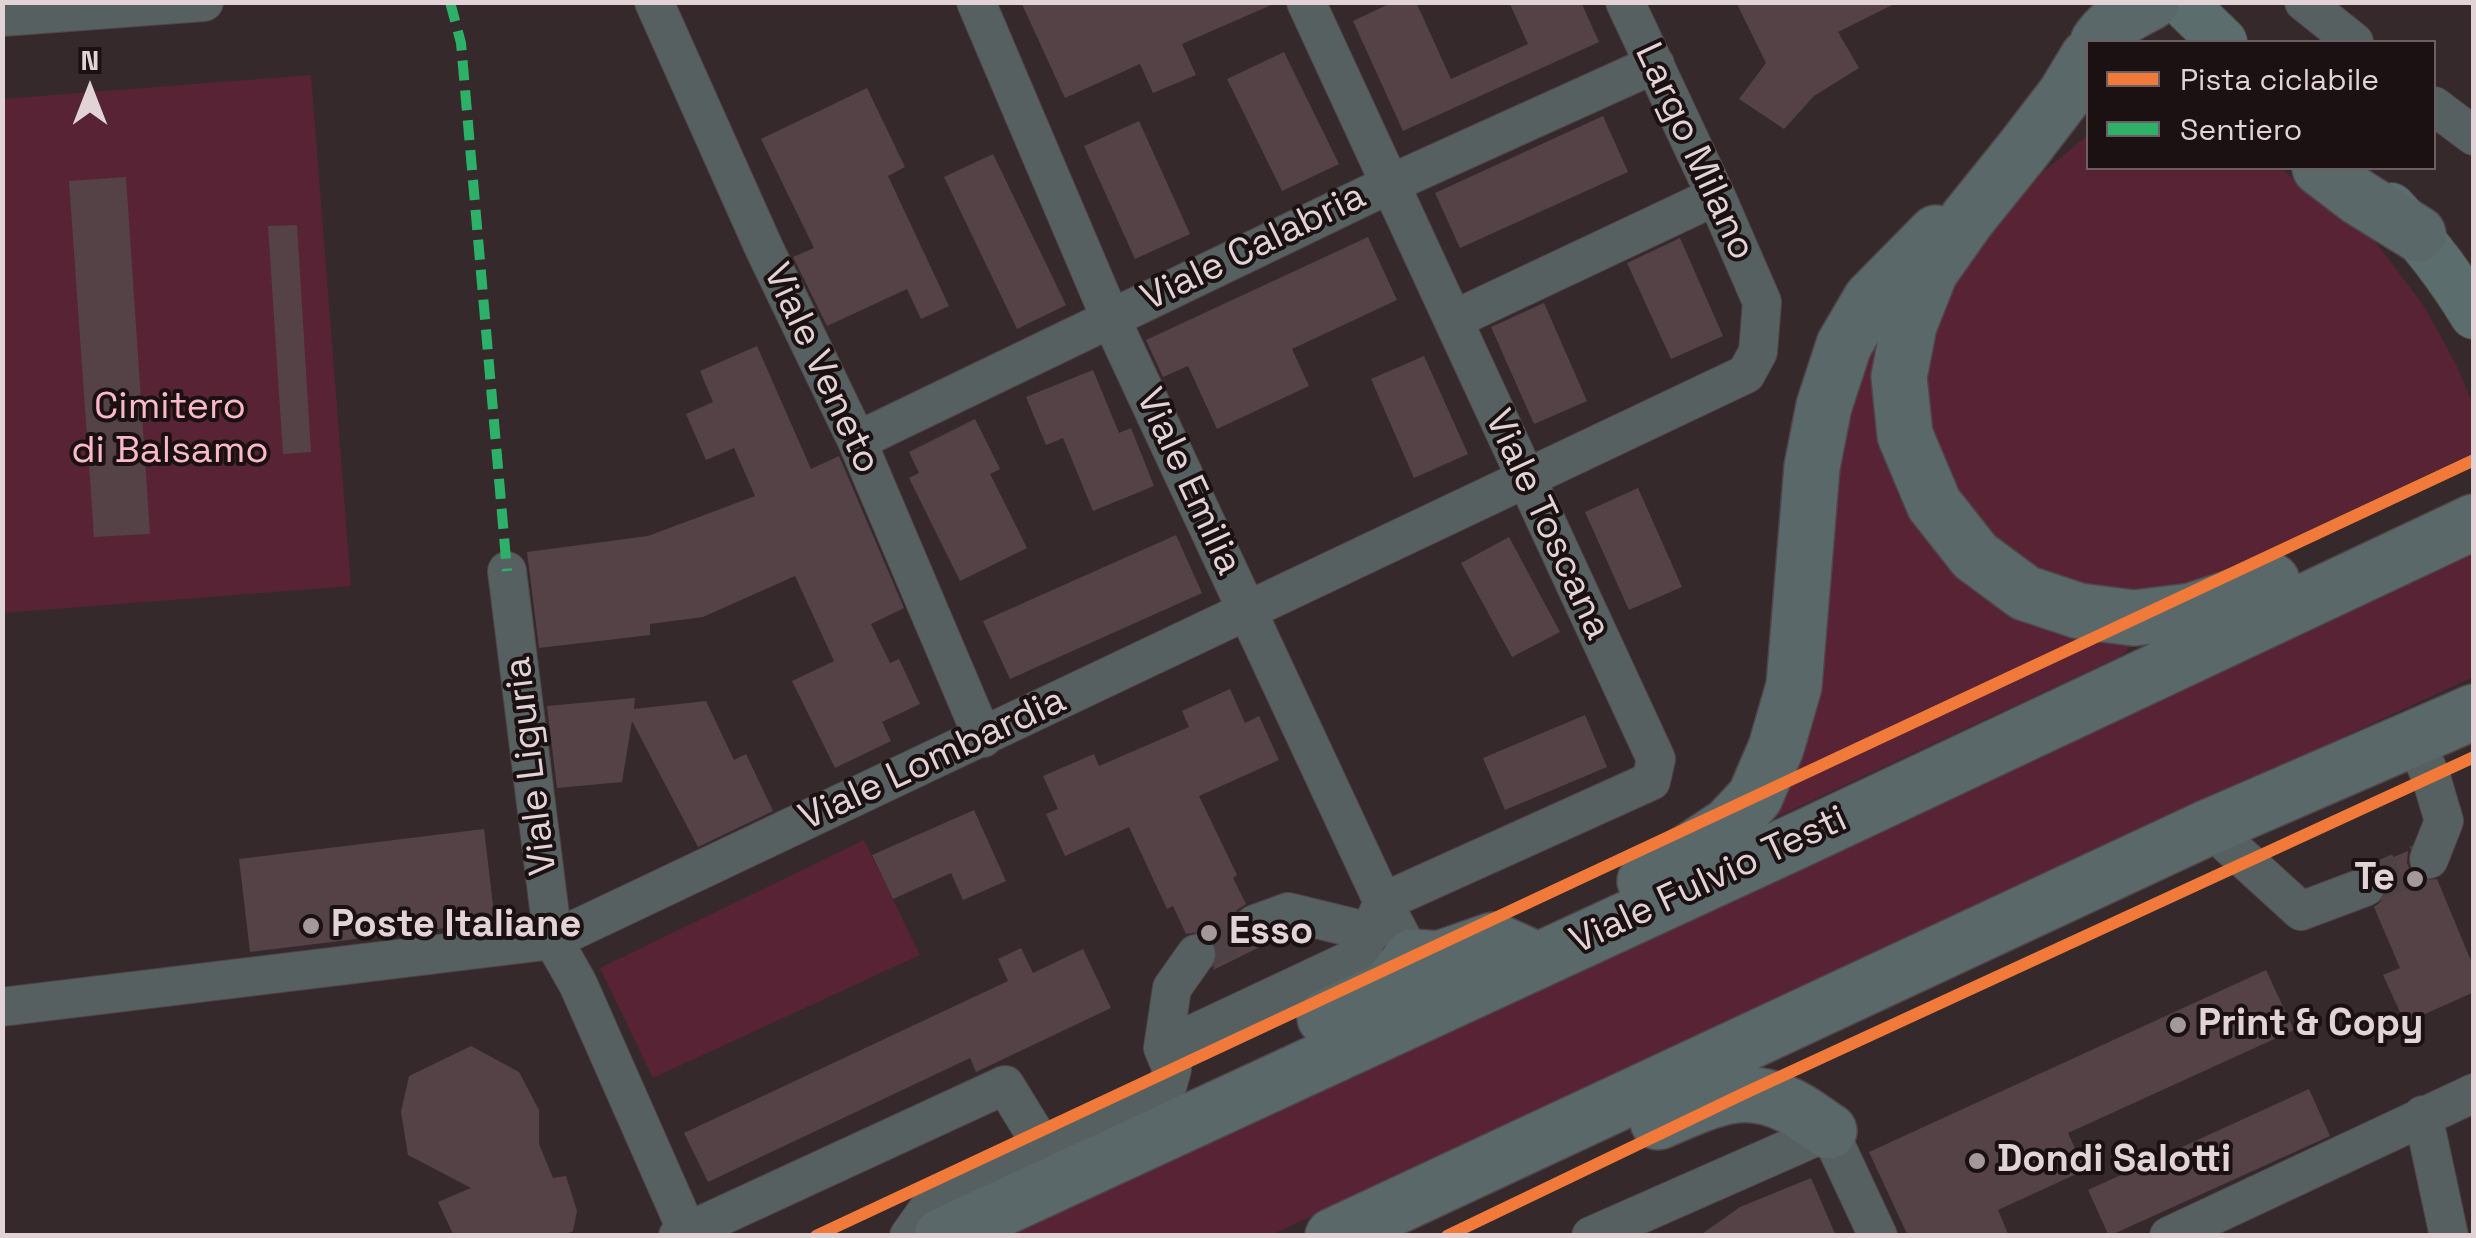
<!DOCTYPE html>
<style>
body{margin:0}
#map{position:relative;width:2476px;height:1238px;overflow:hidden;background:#35292c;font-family:"Space Grotesk",sans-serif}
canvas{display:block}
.frame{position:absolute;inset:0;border:5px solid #e2d3d6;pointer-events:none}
.legend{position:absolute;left:2086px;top:40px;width:350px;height:130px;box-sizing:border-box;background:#1b1113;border:2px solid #6b5f61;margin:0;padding:12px 18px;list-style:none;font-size:30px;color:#e2d3d6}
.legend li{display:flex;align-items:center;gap:20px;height:50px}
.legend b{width:50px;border:2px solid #6b5f61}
.north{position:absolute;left:40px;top:40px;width:100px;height:100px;-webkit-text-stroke:8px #1b1113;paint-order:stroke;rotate:0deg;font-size:28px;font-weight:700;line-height:40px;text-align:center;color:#e2d3d6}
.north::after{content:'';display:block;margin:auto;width:35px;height:45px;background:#e2d3d6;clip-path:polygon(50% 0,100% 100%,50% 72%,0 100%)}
</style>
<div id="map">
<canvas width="2476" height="1238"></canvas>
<div class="frame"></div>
<ul class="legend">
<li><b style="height:12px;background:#f17a3a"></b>Pista ciclabile</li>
<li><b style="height:12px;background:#2db169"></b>Sentiero</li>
</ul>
<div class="north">N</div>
</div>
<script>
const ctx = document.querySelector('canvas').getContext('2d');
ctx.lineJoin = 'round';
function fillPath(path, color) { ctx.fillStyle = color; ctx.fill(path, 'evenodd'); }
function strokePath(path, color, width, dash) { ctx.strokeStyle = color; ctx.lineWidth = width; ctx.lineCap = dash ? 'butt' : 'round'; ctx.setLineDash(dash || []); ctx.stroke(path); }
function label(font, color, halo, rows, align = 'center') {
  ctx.font = font + ' "Space Grotesk",sans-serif'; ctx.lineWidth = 8; ctx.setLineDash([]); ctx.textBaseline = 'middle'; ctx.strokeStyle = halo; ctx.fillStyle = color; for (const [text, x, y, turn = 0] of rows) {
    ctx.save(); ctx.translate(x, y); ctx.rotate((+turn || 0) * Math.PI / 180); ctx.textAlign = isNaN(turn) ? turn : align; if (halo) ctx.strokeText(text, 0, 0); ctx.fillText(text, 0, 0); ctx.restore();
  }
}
fillPath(new Path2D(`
 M 311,75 L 351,586 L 3,613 L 3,99 Z
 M 2088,135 L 2088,168 L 2281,168 L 2314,198 L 2367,231 L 2424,306 L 2457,366 L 2473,404 L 2473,453 L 2149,606 L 2018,570 L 1936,473 L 1919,362 L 1968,234 Z
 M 1869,340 L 1886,345 L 1899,471 L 2112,638 L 2131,646 L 2121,656 L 1781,815 L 1770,815 L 1833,440 Z
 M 2473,554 L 2473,677 L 1271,1235 L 1006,1236 Z
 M 864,840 L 920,955 L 653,1078 L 600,968 Z`), '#582335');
fillPath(new Path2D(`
 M 1021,2 L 1278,2 L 1182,44 L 1196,75 L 1153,93 L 1140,64 L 1065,98 Z
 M 1393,2 L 1416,2 L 1451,79 L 1528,44 L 1509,2 L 1581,2 L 1599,42 L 1403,131 L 1353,21 Z
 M 1736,2 L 1898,2 L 1838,32 L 1859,68 L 1814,96 L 1784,129 L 1739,99 L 1766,63 Z
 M 1284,52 L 1339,164 L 1282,191 L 1227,79 Z
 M 867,88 L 905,167 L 888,176 L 949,306 L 921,319 L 907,289 L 827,326 L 793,257 L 814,248 L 761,139 Z
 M 1603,116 L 1628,172 L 1460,248 L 1435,193 Z
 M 1139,121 L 1190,234 L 1135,259 L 1084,146 Z
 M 993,154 L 1066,305 L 1017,329 L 944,177 Z
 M 126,177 L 150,534 L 94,537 L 69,181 Z
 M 297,225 L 311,452 L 283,454 L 268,226 Z
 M 1368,237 L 1397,300 L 1292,349 L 1309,386 L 1217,429 L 1188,366 L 1163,377 L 1146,340 Z
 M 1680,238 L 1723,336 L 1671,359 L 1627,263 Z
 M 1544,303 L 1587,401 L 1534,424 L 1491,327 Z
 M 757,346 L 811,469 L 839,456 L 904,608 L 871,624 L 890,663 L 899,659 L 920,704 L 882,722 L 891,741 L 835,768 L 792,681 L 834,661 L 795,576 L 703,617 L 650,624 L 650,635 L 539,648 L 527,552 L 648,536 L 755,496 L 734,448 L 706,460 L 686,414 L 713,402 L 700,371 Z
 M 1424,356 L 1468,454 L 1414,478 L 1371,379 Z
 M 1093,370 L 1119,433 L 1131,428 L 1154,486 L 1093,511 L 1063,438 L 1046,445 L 1026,397 Z
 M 975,419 L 1000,469 L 990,474 L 1027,548 L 960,581 L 909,478 L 919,473 L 909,452 Z
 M 1638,488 L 1682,587 L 1629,610 L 1585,512 Z
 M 1176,535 L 1202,593 L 1010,679 L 983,621 Z
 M 1509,537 L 1560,632 L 1512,657 L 1461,563 Z
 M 1230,689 L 1245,723 L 1259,716 L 1279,760 L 1199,796 L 1237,875 L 1233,878 L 1246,904 L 1237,910 L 1233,919 L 1234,933 L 1241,942 L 1250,946 L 1264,945 L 1213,970 L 1218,957 L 1216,944 L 1210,936 L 1199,932 L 1186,934 L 1173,906 L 1167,909 L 1129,827 L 1065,856 L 1046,814 L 1058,809 L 1043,776 L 1094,754 L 1099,766 L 1189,727 L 1182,711 Z
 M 635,698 L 634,709 L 706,701 L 734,760 L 746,754 L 773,811 L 698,847 L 632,721 L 622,782 L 557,788 L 547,706 Z
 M 1585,715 L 1607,767 L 1505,810 L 1483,758 Z
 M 974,810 L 1006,881 L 963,900 L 951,873 L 893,899 L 872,855 Z
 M 484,829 L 495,922 L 250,952 L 239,859 Z
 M 2408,851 L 2407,863 L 2412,874 L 2422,880 L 2437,879 L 2474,968 L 2474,992 L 2405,1023 L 2383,975 L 2400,968 L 2374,907 L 2383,900 L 2387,892 L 2386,880 L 2380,870 L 2372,866 Z
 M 1021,948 L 1033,973 L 1083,949 L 1111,1008 L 976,1072 L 970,1058 L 708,1182 L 684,1133 L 1008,981 L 998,959 Z
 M 2266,970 L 2294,1030 L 2068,1133 L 2085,1170 L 1998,1210 L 2009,1236 L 1908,1236 L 1869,1152 Z
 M 471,1046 L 519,1072 L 539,1110 L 539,1144 L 553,1178 L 566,1176 L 577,1211 L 573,1231 L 561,1236 L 454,1236 L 438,1202 L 471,1188 L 408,1155 L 401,1112 L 409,1076 Z
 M 2309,1089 L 2330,1136 L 2109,1236 L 2088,1190 Z
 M 1811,1178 L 1836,1236 L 1699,1236 L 1740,1207 Z`), '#544247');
strokePath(new Path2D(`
 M 2365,887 L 2429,859
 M 1196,954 L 1255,924`), '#4f4246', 38, [38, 19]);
const minor = new Path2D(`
 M 654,2 L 764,248 L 857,441 L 983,738
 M 976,2 L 1110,317 L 1383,902 L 1412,957
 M 1306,2 L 1656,759 L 1651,781 L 1383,902
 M 2304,2 L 2354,42
 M 2,17 L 204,2
 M 2434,106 L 2474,136
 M 1453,320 L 1716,196
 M 857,441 L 1390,184 L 1655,64
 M 507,571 L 553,940 L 578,984 L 687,1231
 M 2414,739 L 2431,777 L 2444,821 L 2429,859
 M 2209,827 L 2301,911 L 2365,887
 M 1255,924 L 1288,912 L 1370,932
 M 2,1007 L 553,940 L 1746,374 L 1758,352 L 1762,302 L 1716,196 L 1625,2
 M 1163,1048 L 1172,988 L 1196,954
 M 2423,1115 L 2449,1236
 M 678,1236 L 1005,1085 L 1043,1147
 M 909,1236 L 938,1195 L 1166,1091 L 1172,1069 L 1163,1048 L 1359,956 L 1383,902
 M 1591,1236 L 1829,1131 L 1878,1236
 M 2169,1236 L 2474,1093`);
const major = new Path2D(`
 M 2182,2 L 2223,42
 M 2391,207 C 2423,240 2450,275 2474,315`);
const highway = new Path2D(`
 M 2098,42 C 2111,22 2130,13 2151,2
 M 2088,57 L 2065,95 L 2022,151 L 1968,218 L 1930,272 L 1909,325 L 1899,377 L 1905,435 L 1934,504 L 1975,556 L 2025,593 L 2079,611 L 2134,618 L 2191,611 L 2249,592 L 2272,581
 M 2320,168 L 2358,197 L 2418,234
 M 1645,881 L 1729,825 L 1755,797 L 1776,748 L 1794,686 L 1812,467 L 1824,406 L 1844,345 L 1871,299 L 1936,233
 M 1325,1018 L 1390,987 L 1412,957 L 1439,959 L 1493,940 L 1537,960
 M 1658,1122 C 1704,1103 1739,1081 1788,1105 C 1802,1111 1815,1122 1829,1131
 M 942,1236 L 1801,839 L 2474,522
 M 1333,1236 L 2209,827 L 2474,712`);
strokePath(minor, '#504548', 40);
strokePath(major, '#504548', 50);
strokePath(highway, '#504548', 58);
strokePath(minor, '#576061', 38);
strokePath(major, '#5b6d6d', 48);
strokePath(highway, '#5a6869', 55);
strokePath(new Path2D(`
 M 450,2 L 461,43 L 507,571`), '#2db169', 10, [20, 10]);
strokePath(new Path2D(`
 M 816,1236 L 2474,460
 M 1447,1236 L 1747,1092 L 2474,757`), '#f17a3a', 12);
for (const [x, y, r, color] of [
 [2415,879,10,"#a5989a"],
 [311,926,10,"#a5989a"],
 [1209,933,10,"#a5989a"],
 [2178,1025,10,"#a5989a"],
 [1977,1161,10,"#a5989a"]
]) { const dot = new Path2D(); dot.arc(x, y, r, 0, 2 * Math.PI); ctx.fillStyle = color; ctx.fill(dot); strokePath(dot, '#1b1113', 4); }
label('38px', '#e2d3d6', '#1b1113', [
 ["Largo Milano",1694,152,65],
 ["Viale Calabria",1254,248,-26],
 ["Viale Veneto",821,369,65],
 ["Viale Emilia",1188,482,65],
 ["Viale Toscana",1547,525,65],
 ["Viale Lombardia",933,760,-25],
 ["Viale Liguria",532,766,-97],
 ["Viale Fulvio Testi",1709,881,-25]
]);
label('38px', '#fbb8c9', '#1b1113', [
 ["Cimitero",170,408],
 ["di Balsamo",170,452]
]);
label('bold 38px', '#e2d3d6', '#1b1113', [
 ["Te",2395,879,"right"],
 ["Poste Italiane",331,926],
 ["Esso",1229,933],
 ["Print & Copy",2198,1025],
 ["Dondi Salotti",1997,1161]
], 'left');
</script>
